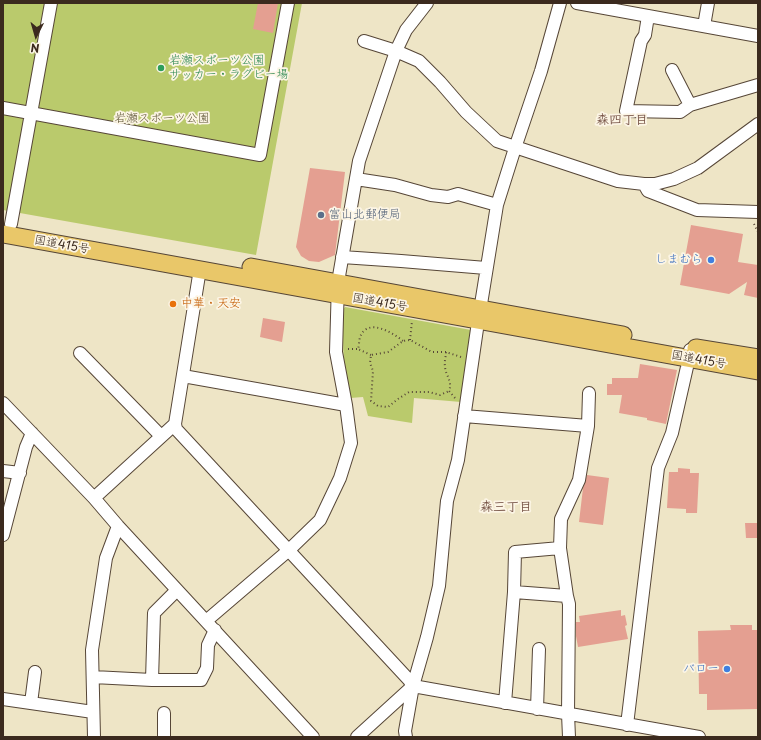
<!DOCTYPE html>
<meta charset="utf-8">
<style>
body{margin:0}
#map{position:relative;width:761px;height:740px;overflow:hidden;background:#eee5c6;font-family:"Playpen Sans",sans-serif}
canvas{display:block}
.frame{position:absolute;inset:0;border:4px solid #3b2a1e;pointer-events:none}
.north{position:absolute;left:16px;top:16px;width:40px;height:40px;-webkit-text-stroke:3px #fcf5e5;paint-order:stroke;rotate:185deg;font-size:11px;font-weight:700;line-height:16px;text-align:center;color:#3b2a1e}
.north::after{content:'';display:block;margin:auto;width:14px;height:18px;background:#3b2a1e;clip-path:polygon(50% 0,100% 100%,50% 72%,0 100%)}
</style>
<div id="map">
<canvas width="761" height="740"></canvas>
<div class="frame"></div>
<div class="north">N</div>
</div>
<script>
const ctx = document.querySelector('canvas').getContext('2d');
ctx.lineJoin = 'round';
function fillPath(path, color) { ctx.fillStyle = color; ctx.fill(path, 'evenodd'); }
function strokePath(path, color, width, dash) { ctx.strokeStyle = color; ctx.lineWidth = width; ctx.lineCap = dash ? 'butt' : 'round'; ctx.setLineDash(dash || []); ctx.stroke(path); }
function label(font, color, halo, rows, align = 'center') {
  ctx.font = font + ' "Playpen Sans","Klee One",sans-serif'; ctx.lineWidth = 3.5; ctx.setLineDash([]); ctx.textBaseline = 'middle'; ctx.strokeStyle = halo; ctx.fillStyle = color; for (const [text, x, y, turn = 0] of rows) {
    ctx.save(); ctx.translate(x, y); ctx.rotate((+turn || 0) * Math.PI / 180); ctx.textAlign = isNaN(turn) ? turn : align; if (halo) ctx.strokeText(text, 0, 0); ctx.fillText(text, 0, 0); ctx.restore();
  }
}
fillPath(new Path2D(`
 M 3,3 L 302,3 L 256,255 L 3,210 Z
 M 345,307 L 471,330 L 461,402 L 414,398 L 412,423 L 368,416 L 363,397 L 350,398 C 342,369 343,339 343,310 Z`), '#baca6c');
fillPath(new Path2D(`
 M 258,3 L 278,3 L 273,33 L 253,29 Z
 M 310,168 L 345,172 L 335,255 L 319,262 L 309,261 L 301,256 L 296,247 Z
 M 691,225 L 743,234 L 738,262 L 758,265 L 758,298 L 744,295 L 747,282 L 729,294 L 680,285 Z
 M 263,318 L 285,322 L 282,342 L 260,337 Z
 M 640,364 L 677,370 L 666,424 L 647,420 L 647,418 L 619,413 L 622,395 L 607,395 L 607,384 L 612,384 L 612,378 L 638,378 Z
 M 678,468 L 690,469 L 690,473 L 699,473 L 697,513 L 686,513 L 686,509 L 667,508 L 669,472 L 678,472 Z
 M 587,475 L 609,478 L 603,525 L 579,522 L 583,488 Z
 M 745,523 L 758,523 L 758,538 L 746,538 Z
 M 621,610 L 621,616 L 625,615 L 627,625 L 625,626 L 628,639 L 578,647 L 576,636 L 576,622 L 580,622 L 579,616 Z
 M 730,625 L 752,625 L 752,630 L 758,630 L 758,709 L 707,710 L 707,694 L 699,694 L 698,631 L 731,630 Z`), '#e49f91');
const minor = new Path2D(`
 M 577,3 L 758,36
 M 648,16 L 645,35 L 641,41 L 626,111 L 680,112 L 690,105 L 672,70
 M 704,26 L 708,3
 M 364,41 L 396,51 L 406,30 L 427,3
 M 690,105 L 758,85
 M 3,108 L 260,155 L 288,3
 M 356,179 L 395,185 L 431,195 L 448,197 L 458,194 L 497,205
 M 644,184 L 648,191 L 697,210 L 758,212
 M 11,224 L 51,3
 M 342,257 L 401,261 L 486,268
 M 200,269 L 175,424 L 176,429 L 409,680 L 413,686
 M 80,353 L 161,436
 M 183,376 L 346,405
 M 3,403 L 94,498 L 118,526 L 313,737
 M 464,416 L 588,426
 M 3,471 L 20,473
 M 94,498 L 175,424
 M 3,535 L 26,447 L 32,433
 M 560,548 L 561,519 L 579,480 L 588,426 L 589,393
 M 177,590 L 154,613 L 152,680 L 201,680 L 207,668 L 208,645 L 215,630
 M 514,592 L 515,552 L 560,548 L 567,596
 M 206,621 L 289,550 L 320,520 L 340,478 L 351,443 L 346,405 L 336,352 L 338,282 L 359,161 L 396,51 L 419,61 L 440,82 L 466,112 L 497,141 L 618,181 L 644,184 L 655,184 L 674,179 L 698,168 L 758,124
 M 93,677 L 152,680
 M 413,686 L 699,737
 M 3,699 L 93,712
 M 31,703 L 35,672
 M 505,703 L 514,592 L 567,596 L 569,604 L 568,714 L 569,737
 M 537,709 L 539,649
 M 164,713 L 164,737
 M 627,725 L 658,468 L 672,433 L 687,367 L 690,350
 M 94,737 L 92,650 L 106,558 L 118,526
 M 357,737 L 413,686
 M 406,737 L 405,731 L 413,686 L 427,637 L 439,586 L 447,501 L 458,460 L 477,329 L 497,205 L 515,148 L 541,71 L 560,3`);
const highway = new Path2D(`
 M 3,234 L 758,371
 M 251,267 L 623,335
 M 696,348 L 758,358`);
strokePath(minor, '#564637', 14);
strokePath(highway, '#564637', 19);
strokePath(new Path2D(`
 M 754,224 L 758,232
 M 410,340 L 412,321
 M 348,349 L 358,349
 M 446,352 L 432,352 L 410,340 L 403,341 L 388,352 L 371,355 L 370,363 L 373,371 L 371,401 L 378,406 L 388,407 L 398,399 L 409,392 L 429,392 L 440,395 L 449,391
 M 371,355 L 358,349 C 359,346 359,341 360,337 C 368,317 393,333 403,341
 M 455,398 L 449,391 C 453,381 445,375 445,366 C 444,362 446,357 446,352 L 461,357`), '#564637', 2, [1, 3]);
strokePath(minor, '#fff', 12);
strokePath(highway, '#e9c769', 17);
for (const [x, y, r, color] of [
 [161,68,4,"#2e9e5b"],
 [321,215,4,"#5c6f8a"],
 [711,260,4,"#3f7fe0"],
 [173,304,4,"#e8710a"],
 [727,669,4,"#3f7fe0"]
]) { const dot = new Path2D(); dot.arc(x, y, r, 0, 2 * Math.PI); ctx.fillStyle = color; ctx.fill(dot); strokePath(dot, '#fcf5e5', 1.5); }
label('12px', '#27864d', '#fcf5e5', [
 ["岩瀬スポーツ公園",169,61],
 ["サッカー・ラグビー場",169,75]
], 'left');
label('12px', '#5b5232', '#fcf5e5', [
 ["岩瀬スポーツ公園",162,119]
]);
label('12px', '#4e5e75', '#fcf5e5', [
 ["富山北郵便局",329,215]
], 'left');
label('12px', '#3b2a1e', '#fcf5e5', [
 ["国道415号",62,245,10],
 ["国道415号",380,303,10],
 ["国道415号",699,360,10]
]);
label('12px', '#366cbe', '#fcf5e5', [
 ["しまむら",703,260],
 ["バロー",719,669]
], 'right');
label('12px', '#c56008', '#fcf5e5', [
 ["中華・天安",181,304]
], 'left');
label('bold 13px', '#765346', '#fcf5e5', [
 ["森四丁目",622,120],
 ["森三丁目",506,507]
]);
</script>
